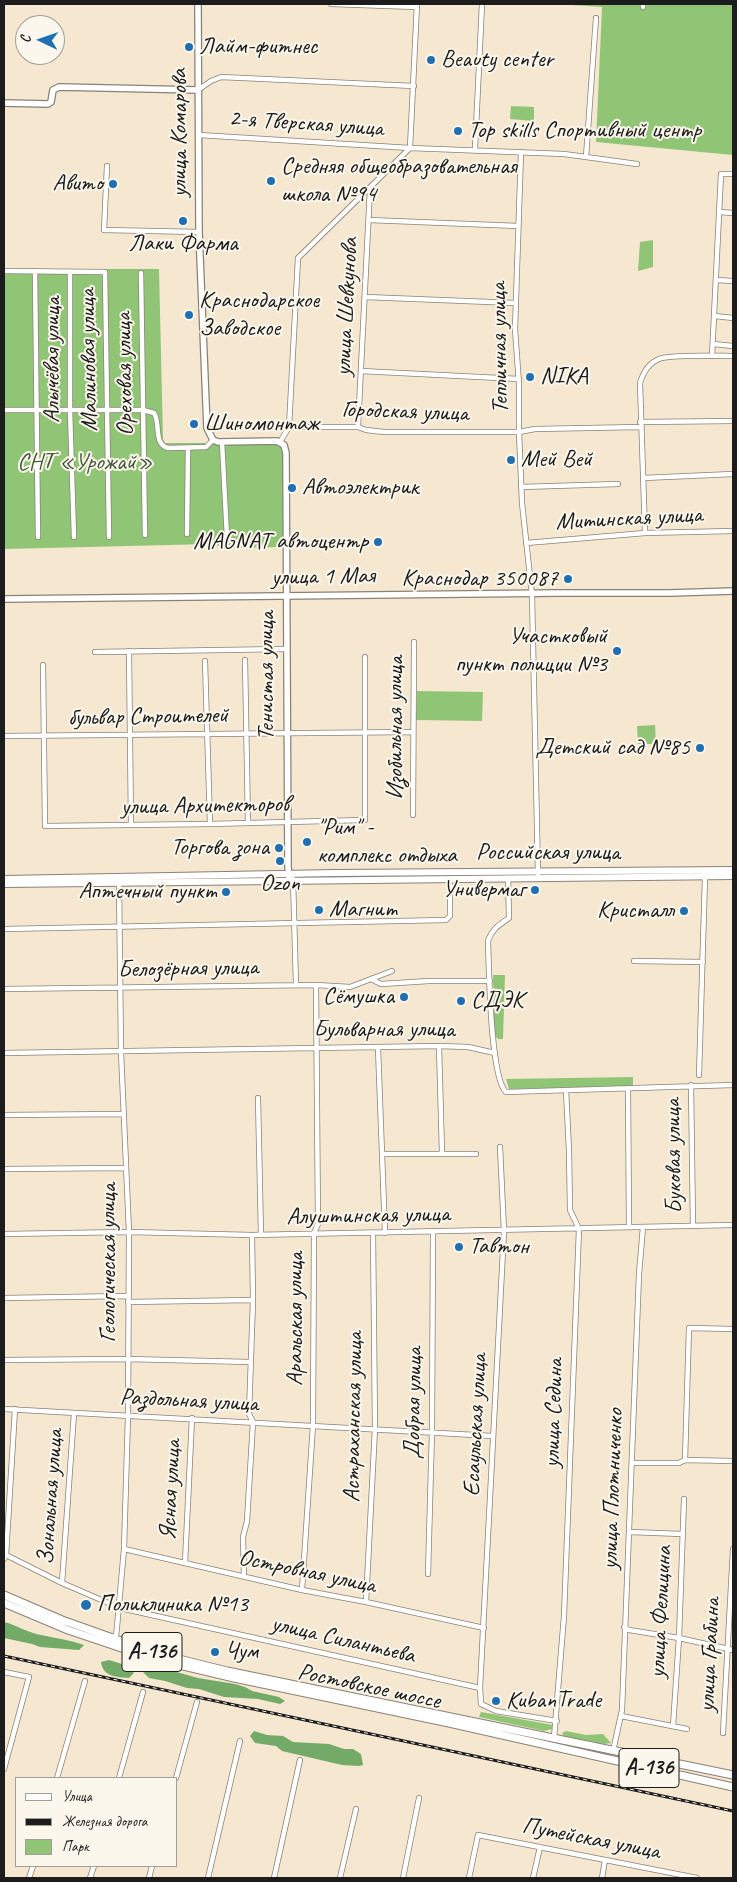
<!DOCTYPE html>
<meta charset="utf-8">
<style>
body{margin:0}
#map{position:relative;width:737px;height:1882px;overflow:hidden;background:#f6e7d0;font-family:Caveat,sans-serif}
canvas{display:block}
.frame{position:absolute;inset:0;border:5px solid #1c1c1c;pointer-events:none}
.legend{position:absolute;left:15px;top:1777px;width:162px;height:90px;box-sizing:border-box;background:#fbf7ec;border:1px solid #a29f99;margin:0;padding:6px 9px;list-style:none;font-size:15px;color:#1c1c1c}
.legend li{display:flex;align-items:center;gap:10px;height:25px}
.legend b{width:25px;border:1px solid #a29f99}
.north{position:absolute;left:15px;top:15px;width:50px;height:50px;box-sizing:border-box;background:#fbf7ec;border:1px solid #a29f99;border-radius:50%;rotate:273deg;font-size:14px;font-weight:700;line-height:20px;text-align:center;color:#1c1c1c}
.north::after{content:'';display:block;margin:auto;width:18px;height:22px;background:#1f6fb2;clip-path:polygon(50% 0,100% 100%,50% 72%,0 100%)}
</style>
<div id="map">
<canvas width="737" height="1882"></canvas>
<div class="frame"></div>
<ul class="legend">
<li><b style="height:6px;background:#fff"></b>Улица</li>
<li><b style="height:6px;background:#1c1c1c"></b>Железная дорога</li>
<li><b style="height:14px;background:#91c576"></b>Парк</li>
</ul>
<div class="north">С</div>
</div>
<script>
const ctx = document.querySelector('canvas').getContext('2d');
ctx.lineJoin = 'round';
function fillPath(path, color) { ctx.fillStyle = color; ctx.fill(path, 'evenodd'); }
function strokePath(path, color, width, dash) { ctx.strokeStyle = color; ctx.lineWidth = width; ctx.lineCap = dash ? 'butt' : 'round'; ctx.setLineDash(dash || []); ctx.stroke(path); }
function label(font, color, halo, rows, align = 'center') {
  ctx.font = font + ' Caveat,sans-serif'; ctx.lineWidth = 4; ctx.setLineDash([]); ctx.textBaseline = 'middle'; ctx.strokeStyle = halo; ctx.fillStyle = color; for (const [text, x, y, turn = 0] of rows) {
    ctx.save(); ctx.translate(x, y); ctx.rotate((+turn || 0) * Math.PI / 180); ctx.textAlign = isNaN(turn) ? turn : align; if (halo) ctx.strokeText(text, 0, 0); ctx.fillText(text, 0, 0); ctx.restore();
  }
}
fillPath(new Path2D(`
 M 556,4 L 733,4 L 733,155 L 596,142 L 602,7 Z
 M 511,106 L 534,107 L 534,121 L 510,119 Z
 M 653,240 L 653,267 L 638,271 L 640,242 Z
 M 4,269 L 159,269 L 163,439 L 165,443 L 277,443 L 284,448 L 285,543 L 282,547 L 227,548 L 210,544 L 4,549 Z
 M 417,691 L 483,692 L 482,721 L 416,720 Z
 M 655,725 L 656,744 L 638,744 L 637,726 Z
 M 493,975 L 505,975 L 503,1039 L 498,1039 L 494,1035 Z
 M 633,1077 L 633,1086 L 509,1089 L 506,1079 Z
 M 481,1712 L 553,1725 L 552,1729 L 544,1731 L 479,1717 Z
 M 566,1731 L 586,1735 L 603,1734 L 611,1743 L 604,1744 L 564,1736 L 562,1733 Z`), '#91c576');
fillPath(new Path2D(`
 M 4,1622 C 17,1625 28,1633 41,1635 C 55,1638 70,1640 84,1645 L 79,1650 L 40,1647 L 32,1644 L 4,1638 Z
 M 109,1660 L 135,1668 L 133,1674 L 129,1678 C 117,1677 103,1677 101,1662 Z
 M 145,1665 L 162,1668 L 198,1678 L 235,1684 L 245,1687 L 252,1691 L 279,1697 L 285,1701 L 280,1704 L 258,1699 L 224,1697 L 199,1689 L 187,1688 L 165,1681 L 149,1678 L 143,1672 Z
 M 254,1731 L 267,1735 L 283,1736 L 293,1742 L 329,1744 L 344,1749 L 353,1749 L 361,1754 L 363,1765 L 359,1766 L 342,1765 L 282,1751 L 276,1746 L 255,1743 L 250,1736 Z`), '#74aa67');
const minor = new Path2D(`
 M 331,4 L 417,7
 M 643,7 L 643,4
 M 198,90 L 211,81 L 221,77 L 414,86
 M 199,135 L 410,148 L 564,154 L 637,164
 M 410,148 L 417,4
 M 475,149 L 482,4
 M 521,152 L 515,329 L 519,384 L 519,432 L 522,503 L 532,595 L 538,874
 M 586,157 L 596,18
 M 107,166 L 104,230 L 199,232
 M 719,212 L 733,213
 M 369,220 L 518,226
 M 4,271 L 105,272 L 109,537
 M 35,271 L 38,537
 M 70,273 L 70,410 L 74,537
 M 141,273 L 145,535
 M 716,280 L 733,281
 M 365,297 L 515,303
 M 715,316 L 733,318
 M 713,344 L 733,346
 M 712,356 L 721,174 L 733,174
 M 361,371 L 519,379
 M 4,410 L 143,410 L 154,413 C 161,424 153,444 168,448 L 206,447 L 213,440
 M 640,422 L 733,421
 M 289,427 L 358,427 L 366,430 L 384,432 L 519,432 L 535,429 L 640,427
 M 358,427 L 370,189
 M 222,442 L 227,537
 M 280,442 L 289,427 L 298,258 L 410,148
 M 643,478 L 733,474
 M 521,487 L 618,484
 M 645,533 L 640,383 C 643,373 649,363 659,359 C 669,354 719,356 733,356
 M 187,534 L 188,448
 M 526,543 L 645,533 L 733,531
 M 129,651 L 131,825
 M 95,652 L 286,649
 M 245,660 L 248,823
 M 205,661 L 210,824
 M 43,665 L 45,826 L 210,824 L 365,820 L 365,657
 M 4,736 L 413,732
 M 413,815 L 414,642
 M 508,878 L 509,918 C 499,925 492,929 488,941 C 489,967 490,1077 506,1092 L 733,1085
 M 293,879 L 296,985
 M 4,929 L 446,920 L 450,916 L 450,879
 M 634,961 L 703,962
 M 371,979 L 381,984 L 429,981 L 490,981
 M 4,989 L 316,985 L 350,987 L 392,971
 M 439,1046 L 442,1153
 M 378,1048 L 385,1233
 M 4,1053 L 439,1046 L 468,1047 L 495,1053
 M 699,1075 L 705,877
 M 691,1085 L 693,1226
 M 628,1088 L 629,1227
 M 258,1098 L 261,1235
 M 4,1115 L 124,1114
 M 500,1147 L 504,1231 L 480,1688 L 481,1704 L 496,1711 L 557,1721
 M 382,1154 L 476,1154
 M 4,1169 L 126,1168
 M 4,1234 L 129,1232 L 252,1235 L 733,1225
 M 4,1298 L 128,1296
 M 128,1302 L 253,1300
 M 4,1360 L 127,1359 L 250,1362
 M 4,1409 L 493,1436
 M 685,1460 L 689,1328 L 733,1329
 M 632,1463 L 679,1463 L 685,1460 L 733,1461
 M 630,1532 L 682,1534
 M 124,1549 L 302,1590 L 366,1602 L 484,1628
 M 4,1554 L 62,1583 L 120,1608 L 480,1688
 M 4,1559 L 6,1555 L 15,1409
 M 185,1563 L 192,1418
 M 428,1574 L 432,1431 L 433,1232
 M 244,1577 L 243,1537 L 247,1521 L 253,1422 L 249,1414 L 253,1300 L 252,1235
 M 62,1583 L 74,1413
 M 302,1590 L 313,1425 L 314,1233 L 318,1224 L 316,985
 M 366,1602 L 375,1428 L 373,1233
 M 624,1627 L 629,1630 L 679,1638 L 733,1650
 M 112,1637 L 116,1636 L 117,1627 L 124,1549 L 128,1416 L 129,1232 L 121,1052 L 119,883
 M 4,1672 L 29,1677 L 4,1769
 M 621,1716 L 687,1729
 M 673,1726 L 679,1638 L 684,1499
 M 723,1733 L 733,1549
 M 554,1738 L 564,1616 L 579,1229 L 570,1210 L 569,1151 L 566,1090
 M 613,1751 L 622,1710 L 639,1274 L 643,1227
 M 57,1778 L 85,1681
 M 119,1778 L 143,1692
 M 176,1778 L 197,1702
 M 29,1878 L 33,1866
 M 90,1878 L 94,1866
 M 149,1878 L 152,1866
 M 208,1878 L 240,1741
 M 274,1878 L 300,1760
 M 340,1878 L 356,1809
 M 403,1878 L 419,1798
 M 469,1878 L 478,1835 L 697,1878
 M 533,1878 L 540,1847
 M 602,1878 L 605,1860`);
const tertiary = new Path2D(`
 M 198,4 L 199,232 L 207,428 L 213,440 L 218,442 L 277,441 L 284,445 L 286,453 L 288,867 L 289,877
 M 4,103 L 48,104 L 51,102 L 53,90 L 59,87 L 198,90
 M 4,599 L 557,593 L 670,593 L 733,591`);
const secondary = new Path2D(`
 M 4,879 L 336,873 L 733,870
 M 4,884 L 733,876`);
const trunk = new Path2D(`
 M 4,1595 L 62,1620 L 155,1653 L 227,1671 L 733,1775
 M 4,1603 L 68,1630 L 154,1659 L 234,1678 L 449,1723 L 733,1787`);
strokePath(minor, '#898276', 6);
strokePath(tertiary, '#898276', 8);
strokePath(secondary, '#898276', 8);
strokePath(trunk, '#898276', 9);
strokePath(minor, '#fff', 4.5);
strokePath(tertiary, '#fff', 5.5);
strokePath(secondary, '#fff', 6);
strokePath(trunk, '#fff', 7);
const rail = new Path2D(`
 M 4,1656 L 733,1811`);
strokePath(rail, '#1c1c1c', 3);
strokePath(rail, '#fbf7ec', 1, [4]);
for (const [x, y, r, color] of [
 [189,47,5,"#1f6fb2"],
 [431,60,5,"#1f6fb2"],
 [458,131,5,"#1f6fb2"],
 [271,181,5,"#1f6fb2"],
 [113,184,5,"#1f6fb2"],
 [183,221,5,"#1f6fb2"],
 [189,315,5,"#1f6fb2"],
 [530,377,5,"#1f6fb2"],
 [194,424,5,"#1f6fb2"],
 [511,460,5,"#1f6fb2"],
 [292,488,5,"#1f6fb2"],
 [378,542,5,"#1f6fb2"],
 [568,579,5,"#1f6fb2"],
 [617,651,5,"#1f6fb2"],
 [700,748,5,"#1f6fb2"],
 [307,842,5,"#1f6fb2"],
 [279,848,5,"#1f6fb2"],
 [280,861,5,"#1f6fb2"],
 [535,890,5,"#1f6fb2"],
 [226,892,5,"#1f6fb2"],
 [319,910,5,"#1f6fb2"],
 [684,911,5,"#1f6fb2"],
 [404,997,5,"#1f6fb2"],
 [461,1001,5,"#1f6fb2"],
 [459,1247,5,"#1f6fb2"],
 [86,1605,6,"#1f6fb2"],
 [215,1652,5,"#1f6fb2"],
 [496,1701,5,"#1f6fb2"]
]) { const dot = new Path2D(); dot.arc(x, y, r, 0, 2 * Math.PI); ctx.fillStyle = color; ctx.fill(dot); strokePath(dot, '#fbf7ec', 2); }
for (const [x, y, w] of [
 [152,1652,60],
 [649,1768,60]
]) { const box = new Path2D(); box.roundRect(x - w / 2, y - 19.5, w, 39, 4); ctx.fillStyle = '#fbf7ec'; ctx.fill(box); strokePath(box, '#1c1c1c', 1); }
label('bold 22px', '#1c1c1c', null, [
 ["А-136",152,1652],
 ["А-136",649,1768]
]);
label('24px', '#1c1c1c', '#fbf7ec', [
 ["Лайм-фитнес",199,47],
 ["Beauty center",441,60],
 ["Top skills Спортивный центр",468,131],
 ["Средняя общеобразовательная",281,167],
 ["школа №94",281,195],
 ["Авито",103,184,"right"],
 ["Лаки Фарма",183,244,"center"],
 ["Краснодарское",199,301],
 ["Заводское",199,329],
 ["NIKA",540,377],
 ["Шиномонтаж",204,424],
 ["Мей Вей",521,460],
 ["Автоэлектрик",302,488],
 ["MAGNAT автоцентр",368,542,"right"],
 ["Краснодар 350087",558,579,"right"],
 ["Участковый",607,637,"right"],
 ["пункт полиции №3",607,665,"right"],
 ["Детский сад №85",690,748,"right"],
 ["\"Рим\" -",317,828],
 ["комплекс отдыха",317,856],
 ["Торгова зона",269,848,"right"],
 ["Ozon",280,884,"center"],
 ["Универмаг",525,890,"right"],
 ["Аптечный пункт",216,892,"right"],
 ["Магнит",329,910],
 ["Кристалл",674,911,"right"],
 ["Сёмушка",394,997,"right"],
 ["СДЭК",471,1001],
 ["Тавтон",469,1247],
 ["Поликлиника №13",97,1605],
 ["Чум",225,1652],
 ["KubanTrade",506,1701]
], 'left');
label('24px', '#1c1c1c', '#fbf7ec', [
 ["2-я Тверская улица",306,124,4],
 ["улица Комарова",180,133,-90],
 ["улица Шевкунова",347,307,-87],
 ["Тепличная улица",500,348,-91],
 ["Алычёвая улица",53,360,-90],
 ["Малиновая улица",89,360,-91],
 ["Ореховая улица",125,374,-91],
 ["Городская улица",405,412,2],
 ["Митинская улица",629,519,-3],
 ["улица 1 Мая",323,577,-1],
 ["Тенистая улица",267,676,-90],
 ["бульвар Строителей",148,717,-1],
 ["Изобильная улица",396,728,-90],
 ["улица Архитекторов",205,806,-1],
 ["Российская улица",548,853],
 ["Белозёрная улица",188,969,-1],
 ["Бульварная улица",384,1030],
 ["Буковая улица",674,1156,-91],
 ["Алуштинская улица",368,1216,-1],
 ["Геологическая улица",109,1263,-90],
 ["Аральская улица",296,1319,-90],
 ["Раздольная улица",189,1401,3],
 ["Добрая улица",414,1403,-89],
 ["улица Седина",554,1413,-88],
 ["Астраханская улица",354,1417,-89],
 ["Есаульская улица",476,1425,-87],
 ["улица Плотниченко",613,1489,-88],
 ["Ясная улица",171,1490,-87],
 ["Зональная улица",51,1497,-86],
 ["Островная улица",307,1572,12],
 ["улица Фелицина",661,1612,-87],
 ["улица Силантьева",343,1640,13],
 ["улица Грабина",710,1655,-87],
 ["Ростовское шоссе",369,1687,12],
 ["Путейская улица",591,1839,11]
]);
label('24px', '#45573c', '#fbf7ec', [
 ["СНТ «Урожай»",85,463]
]);
</script>
